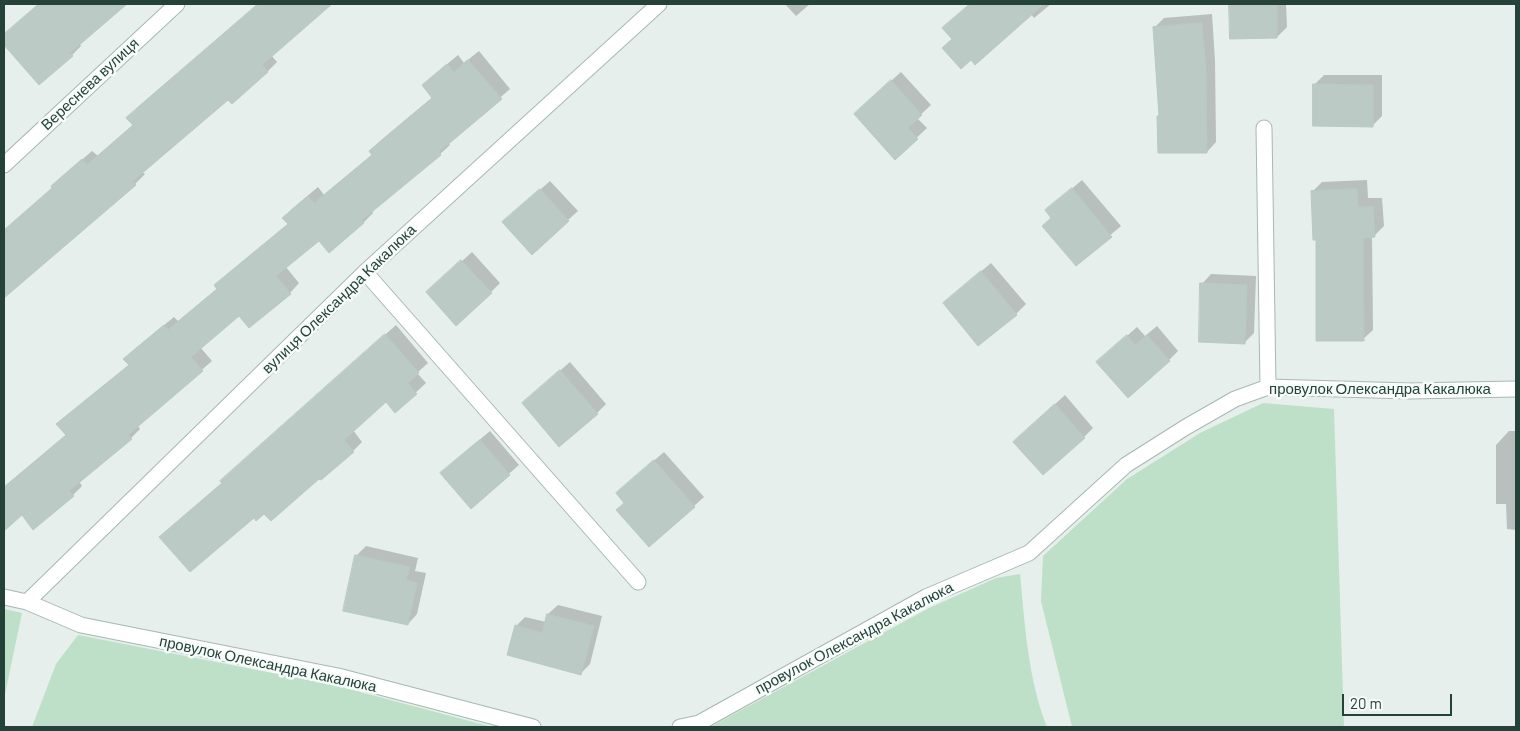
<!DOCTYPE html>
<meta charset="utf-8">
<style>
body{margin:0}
#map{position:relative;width:1520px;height:731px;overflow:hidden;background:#e6efeb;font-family:Barlow,sans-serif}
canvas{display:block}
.frame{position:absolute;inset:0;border:5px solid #24423a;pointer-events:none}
.scale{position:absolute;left:1342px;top:694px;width:110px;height:22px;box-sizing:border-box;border:2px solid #24423a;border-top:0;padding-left:6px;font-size:15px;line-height:18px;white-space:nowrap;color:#24423a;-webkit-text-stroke:4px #f7fbf9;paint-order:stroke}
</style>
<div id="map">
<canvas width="1520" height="731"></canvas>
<div class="frame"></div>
<div class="scale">20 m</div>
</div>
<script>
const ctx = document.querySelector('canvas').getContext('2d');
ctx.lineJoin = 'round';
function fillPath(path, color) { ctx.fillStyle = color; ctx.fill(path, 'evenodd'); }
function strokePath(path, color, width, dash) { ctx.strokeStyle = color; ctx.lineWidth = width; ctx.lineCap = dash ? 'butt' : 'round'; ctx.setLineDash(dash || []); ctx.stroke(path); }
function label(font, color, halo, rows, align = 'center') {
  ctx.font = font + ' Barlow,sans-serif'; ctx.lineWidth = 5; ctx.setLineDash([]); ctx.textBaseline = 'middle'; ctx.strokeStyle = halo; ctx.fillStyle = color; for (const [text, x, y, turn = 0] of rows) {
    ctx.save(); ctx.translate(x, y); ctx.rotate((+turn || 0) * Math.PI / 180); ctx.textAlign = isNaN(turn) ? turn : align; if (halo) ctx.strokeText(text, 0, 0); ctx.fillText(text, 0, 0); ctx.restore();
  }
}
fillPath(new Path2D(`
 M 1263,403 L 1334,409 L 1344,727 L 1072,727 L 1041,601 L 1043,556 L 1127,479 L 1200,433 Z
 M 1020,574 C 1025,625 1028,679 1047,727 L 710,727 L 929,608 L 996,578 Z
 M 4,609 L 22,613 L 4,699 Z
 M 78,635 L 334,685 L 492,727 L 32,727 L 56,664 Z`), '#bfe0c8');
fillPath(new Path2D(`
 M 39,4 L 45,4 L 48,7 L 52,4 L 126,4 L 79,43 L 81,46 L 72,55 L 39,83 L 4,43 L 4,35 Z
 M 259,4 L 330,4 L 271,55 L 277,62 L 268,71 L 232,102 L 228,98 L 142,172 L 145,174 L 135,184 L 13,288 L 11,286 L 4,292 L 4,231 L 53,188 L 52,186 L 62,177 L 92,151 L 98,156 L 134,125 L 137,108 Z
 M 785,4 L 810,4 L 796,16 Z
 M 970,4 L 1051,4 L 1034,18 L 1031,14 L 953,38 L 954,19 Z
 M 1231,4 L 1286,4 L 1287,27 L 1277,37 L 1231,37 Z
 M 1212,14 L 1215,61 L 1216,142 L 1207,152 L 1161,115 L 1154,28 L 1164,18 Z
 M 479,51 L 510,89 L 448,143 L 450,145 L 440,154 L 372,211 L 373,213 L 364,222 L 329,251 L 319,240 L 285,266 L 299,283 L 290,293 L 240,314 L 200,347 L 212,361 L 137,425 L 140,429 L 131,438 L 79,481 L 82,486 L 73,495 L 22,514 L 11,522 L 4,513 L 4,487 L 67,435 L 68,415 L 130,364 L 125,359 L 135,349 L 174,317 L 178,321 L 218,288 L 289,224 L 284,218 L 293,208 L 318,187 L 324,195 L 373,154 L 370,151 L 380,141 L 433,97 L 423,85 L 433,76 L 458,55 L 464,63 Z
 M 901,72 L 931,105 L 917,118 L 927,128 L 895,158 L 865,104 Z
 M 1324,75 L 1382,75 L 1382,116 L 1372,126 L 1315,84 Z
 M 1082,180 L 1121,226 L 1076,264 L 1052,217 L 1047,210 Z
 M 1367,180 L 1368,198 L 1382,198 L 1384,226 L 1374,236 L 1372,236 L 1373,330 L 1363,339 L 1317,239 L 1312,192 L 1322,182 Z
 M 550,181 L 578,211 L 568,220 L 514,213 Z
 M 472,252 L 500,283 L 491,292 L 438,283 Z
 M 991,263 L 1026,304 L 1016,314 L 944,303 Z
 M 1211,274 L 1256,276 L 1254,333 L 1245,342 L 1202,284 Z
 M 396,325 L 428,363 L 417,373 L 426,383 L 396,411 L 386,400 L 353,430 L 362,442 L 353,451 L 319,477 L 264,512 L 223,482 L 231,472 Z
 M 1157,326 L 1178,351 L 1169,360 L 1108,353 L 1137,327 L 1145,336 Z
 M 570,362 L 606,404 L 597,413 L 533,394 Z
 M 1065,395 L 1093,428 L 1084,437 L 1014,442 Z
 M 490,431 L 519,465 L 471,507 L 451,464 Z
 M 1509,431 L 1516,431 L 1516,530 L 1507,529 L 1506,504 L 1496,504 L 1496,445 Z
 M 664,452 L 704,497 L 694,506 L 625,502 L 627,484 Z
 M 366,546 L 418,558 L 415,571 L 426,573 L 417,614 L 408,624 L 356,556 Z
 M 558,605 L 602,616 L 590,664 L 581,673 L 516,626 L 525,617 L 546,622 L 548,614 Z`), '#0003');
const building = new Path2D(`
 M 39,4 L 127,4 L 70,53 L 73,56 L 39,85 L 4,45 L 4,34 Z
 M 258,4 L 332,4 L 262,65 L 268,72 L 232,104 L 228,100 L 133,181 L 136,185 L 4,298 L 4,230 L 52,188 L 51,186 L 82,159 L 87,165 L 133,125 L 126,118 Z
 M 970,4 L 1044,4 L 975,65 L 971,60 L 961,69 L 942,48 L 952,39 L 942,28 Z
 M 1229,4 L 1277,4 L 1277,38 L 1230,39 Z
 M 1202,23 L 1206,71 L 1207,153 L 1158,153 L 1157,116 L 1159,116 L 1153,27 Z
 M 468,60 L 502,99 L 439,152 L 441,155 L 362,220 L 364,223 L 329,253 L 319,241 L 276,276 L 291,294 L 249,328 L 239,316 L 191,357 L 203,371 L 128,435 L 132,439 L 69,491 L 74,496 L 33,530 L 22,515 L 4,531 L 4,487 L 66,435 L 56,424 L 129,365 L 123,359 L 164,325 L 168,330 L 217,289 L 214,285 L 288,224 L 282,218 L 308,196 L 314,203 L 372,155 L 369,151 L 432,98 L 422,85 L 447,64 L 454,72 Z
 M 891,80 L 922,115 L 908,128 L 918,139 L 895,160 L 854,114 Z
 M 1313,84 L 1373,85 L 1373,127 L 1313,126 Z
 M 1072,188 L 1112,237 L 1076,266 L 1042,226 L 1051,218 L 1045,210 Z
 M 540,189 L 569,221 L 532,255 L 502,222 Z
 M 1357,189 L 1358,207 L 1373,207 L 1375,237 L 1363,238 L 1364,341 L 1316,341 L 1316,240 L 1313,240 L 1311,191 Z
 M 461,260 L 492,293 L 456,326 L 426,292 Z
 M 981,271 L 1017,315 L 978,346 L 943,303 Z
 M 1200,283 L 1247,285 L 1245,344 L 1199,342 Z
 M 385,334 L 419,373 L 408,383 L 417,394 L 395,413 L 386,402 L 344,440 L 354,452 L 321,480 L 319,479 L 271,521 L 264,514 L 256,521 L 254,518 L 190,572 L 159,537 L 222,483 L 220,481 Z
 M 1127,335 L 1135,345 L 1147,335 L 1170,361 L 1128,398 L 1096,362 Z
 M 560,370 L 598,414 L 559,447 L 522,403 Z
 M 1055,404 L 1085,438 L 1043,475 L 1013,442 Z
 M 480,440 L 510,475 L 471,509 L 440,473 Z
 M 654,460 L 695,507 L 649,547 L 616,510 L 624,503 L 616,493 Z
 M 355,555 L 410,567 L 406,580 L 417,583 L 408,625 L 343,611 Z
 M 547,614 L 594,626 L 581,675 L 507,655 L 515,625 L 542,633 Z`);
fillPath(building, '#bbcac4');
strokePath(building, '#b8c9c2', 1);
const street = new Path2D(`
 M 1264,128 L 1268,387
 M 4,165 L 177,4
 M 365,272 L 638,582
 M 4,597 L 27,602 L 81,625 L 338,676 L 533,727
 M 27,602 L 365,272 L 659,4
 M 680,727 L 699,723 L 926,597 L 1029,553 L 1126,465 L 1186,427 L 1235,399 L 1268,387 L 1409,391 L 1516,389`);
strokePath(street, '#a8b8b2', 17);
strokePath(street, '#fff', 15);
label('15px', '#24423a', '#f7fbf9', [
 ["Вереснева вулиця",90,84,-43],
 ["вулиця Олександра Какалюка",339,299,-44],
 ["провулок Олександра Какалюка",1380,389],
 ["провулок Олександра Какалюка",854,638,-28],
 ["провулок Олександра Какалюка",268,664,12]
]);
</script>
